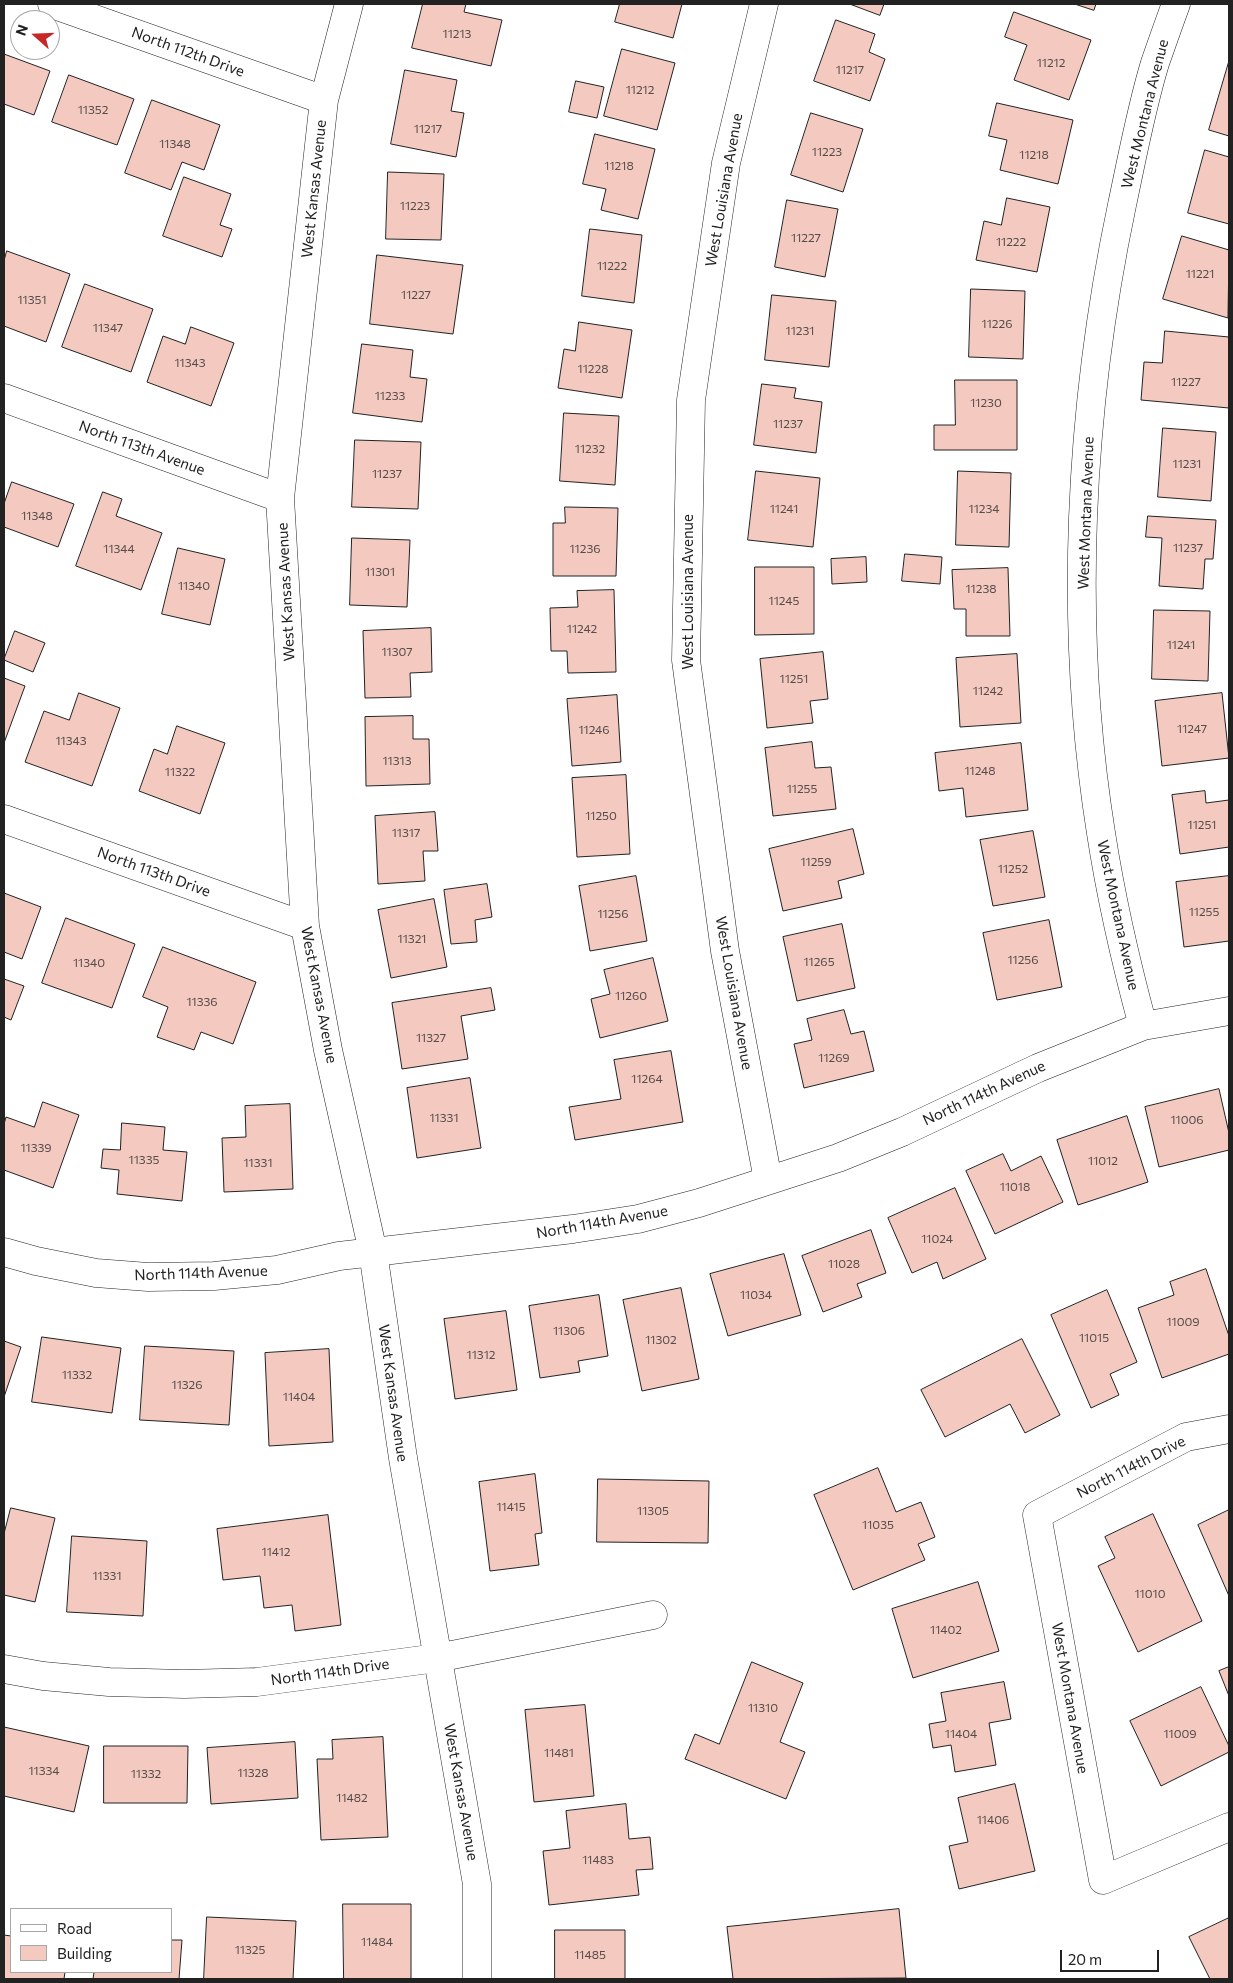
<!DOCTYPE html>
<style>
body{margin:0}
#map{position:relative;width:1233px;height:1983px;overflow:hidden;background:#fff;font-family:Commissioner,sans-serif}
canvas{display:block}
.frame{position:absolute;inset:0;border:5px solid #222;pointer-events:none}
.legend{position:absolute;left:10px;top:1908px;width:162px;height:65px;box-sizing:border-box;background:#fff;border:1px solid #a7a7a7;margin:0;padding:6px 9px;list-style:none;font-size:15px;color:#222}
.legend li{display:flex;align-items:center;gap:10px;height:25px}
.legend b{width:25px;border:1px solid #a7a7a7}
.north{position:absolute;left:10px;top:10px;width:50px;height:50px;box-sizing:border-box;background:#fff;border:1px solid #a7a7a7;border-radius:50%;rotate:290deg;font-size:14px;font-weight:700;line-height:20px;text-align:center;color:#222}
.north::after{content:'';display:block;margin:auto;width:18px;height:22px;background:#c62828;clip-path:polygon(50% 0,100% 100%,50% 72%,0 100%)}
.scale{position:absolute;left:1060px;top:1950px;width:99px;height:22px;box-sizing:border-box;border:2px solid #222;border-top:0;padding-left:6px;font-size:15px;line-height:18px;white-space:nowrap;color:#222;-webkit-text-stroke:4px #fff;paint-order:stroke}
</style>
<div id="map">
<canvas width="1233" height="1983"></canvas>
<div class="frame"></div>
<ul class="legend">
<li><b style="height:6px;background:#fff"></b>Road</li>
<li><b style="height:14px;background:#f3c9c0"></b>Building</li>
</ul>
<div class="north">N</div>
<div class="scale">20 m</div>
</div>
<script>
const ctx = document.querySelector('canvas').getContext('2d');
ctx.lineJoin = 'round';
function fillPath(path, color) { ctx.fillStyle = color; ctx.fill(path, 'evenodd'); }
function strokePath(path, color, width, dash) { ctx.strokeStyle = color; ctx.lineWidth = width; ctx.lineCap = dash ? 'butt' : 'round'; ctx.setLineDash(dash || []); ctx.stroke(path); }
function label(font, color, halo, rows, align = 'center') {
  ctx.font = font + ' Commissioner,sans-serif'; ctx.lineWidth = 4; ctx.setLineDash([]); ctx.textBaseline = 'middle'; ctx.strokeStyle = halo; ctx.fillStyle = color; for (const [text, x, y, turn = 0] of rows) {
    ctx.save(); ctx.translate(x, y); ctx.rotate((+turn || 0) * Math.PI / 180); ctx.textAlign = isNaN(turn) ? turn : align; if (halo) ctx.strokeText(text, 0, 0); ctx.fillText(text, 0, 0); ctx.restore();
  }
}
const building = new Path2D(`
 M 423,4 L 466,4 L 464,12 L 502,20 L 491,66 L 412,48 Z
 M 620,4 L 682,4 L 673,38 L 615,22 Z
 M 850,4 L 884,4 L 880,15 Z
 M 1075,4 L 1096,4 L 1094,10 Z
 M 1014,12 L 1091,40 L 1069,100 L 1014,80 L 1027,45 L 1005,37 Z
 M 836,20 L 875,34 L 869,52 L 885,59 L 870,101 L 814,81 Z
 M 622,49 L 675,63 L 657,130 L 604,116 Z
 M 4,54 L 50,71 L 34,115 L 4,104 Z
 M 1229,61 L 1229,136 L 1209,130 Z
 M 405,70 L 457,80 L 451,111 L 464,113 L 456,157 L 391,144 Z
 M 69,75 L 134,99 L 117,145 L 52,122 Z
 M 576,81 L 604,87 L 597,118 L 569,112 Z
 M 152,100 L 220,125 L 204,170 L 182,162 L 171,190 L 125,173 Z
 M 997,103 L 1073,120 L 1058,184 L 1000,170 L 1007,140 L 989,136 Z
 M 811,113 L 863,129 L 843,192 L 791,175 Z
 M 595,134 L 655,149 L 638,219 L 601,210 L 606,189 L 583,184 Z
 M 1205,150 L 1229,157 L 1229,224 L 1188,213 Z
 M 388,172 L 444,174 L 441,240 L 386,239 Z
 M 184,177 L 231,194 L 220,225 L 232,229 L 222,257 L 163,236 Z
 M 1007,198 L 1050,207 L 1037,272 L 976,260 L 984,221 L 1001,225 Z
 M 787,200 L 838,209 L 825,277 L 775,267 Z
 M 590,229 L 642,235 L 634,303 L 582,296 Z
 M 1182,236 L 1229,250 L 1228,318 L 1163,299 Z
 M 7,251 L 70,274 L 46,342 L 4,326 L 4,261 Z
 M 377,255 L 463,265 L 453,334 L 370,324 Z
 M 85,284 L 153,309 L 131,372 L 62,347 Z
 M 971,289 L 1025,291 L 1023,359 L 969,357 Z
 M 772,295 L 836,301 L 829,367 L 765,360 Z
 M 579,322 L 632,330 L 622,398 L 558,388 L 564,349 L 575,351 Z
 M 191,327 L 234,343 L 211,406 L 147,382 L 163,336 L 185,344 Z
 M 1165,331 L 1229,337 L 1229,408 L 1141,400 L 1144,362 L 1162,363 Z
 M 362,344 L 413,350 L 410,377 L 427,379 L 422,422 L 353,413 Z
 M 955,380 L 1017,380 L 1017,450 L 934,450 L 934,425 L 955,425 Z
 M 762,384 L 796,388 L 794,398 L 822,402 L 816,453 L 754,445 Z
 M 564,413 L 619,416 L 615,485 L 560,481 Z
 M 1163,428 L 1216,432 L 1211,501 L 1158,497 Z
 M 355,440 L 421,442 L 418,509 L 352,507 Z
 M 756,471 L 820,478 L 813,547 L 748,540 Z
 M 958,471 L 1011,473 L 1009,547 L 956,545 Z
 M 12,482 L 74,504 L 58,547 L 4,527 L 4,504 Z
 M 103,492 L 122,499 L 116,516 L 162,533 L 141,590 L 76,566 Z
 M 565,507 L 618,508 L 616,576 L 553,576 L 553,523 L 565,523 Z
 M 1148,516 L 1216,520 L 1213,559 L 1205,559 L 1203,589 L 1159,586 L 1162,538 L 1146,537 Z
 M 352,538 L 410,540 L 407,607 L 350,605 Z
 M 178,548 L 225,559 L 210,625 L 162,614 Z
 M 905,554 L 942,557 L 940,584 L 902,581 Z
 M 866,557 L 867,582 L 832,584 L 831,559 Z
 M 755,567 L 814,567 L 814,634 L 755,635 Z
 M 1008,568 L 1010,636 L 966,636 L 966,609 L 954,609 L 952,570 Z
 M 614,590 L 616,672 L 568,673 L 567,651 L 551,651 L 550,608 L 578,607 L 577,591 Z
 M 1154,610 L 1210,611 L 1208,681 L 1152,679 Z
 M 431,628 L 432,672 L 410,673 L 411,697 L 365,698 L 363,631 Z
 M 15,631 L 45,643 L 33,672 L 4,660 Z
 M 823,652 L 828,699 L 810,701 L 813,723 L 767,728 L 760,659 Z
 M 1017,654 L 1021,723 L 960,727 L 956,658 Z
 M 4,678 L 25,686 L 4,743 Z
 M 79,693 L 120,708 L 92,786 L 25,762 L 44,711 L 69,720 Z
 M 1222,693 L 1229,758 L 1162,766 L 1155,701 Z
 M 617,695 L 621,762 L 572,766 L 567,699 Z
 M 413,716 L 413,739 L 429,739 L 430,784 L 366,786 L 365,717 Z
 M 177,726 L 225,743 L 200,814 L 139,791 L 154,749 L 167,754 Z
 M 812,742 L 815,768 L 831,767 L 836,809 L 773,816 L 765,748 Z
 M 1021,743 L 1028,810 L 966,817 L 963,788 L 939,791 L 935,753 Z
 M 626,775 L 630,854 L 577,857 L 572,778 Z
 M 1205,791 L 1206,803 L 1229,800 L 1229,847 L 1180,854 L 1172,795 Z
 M 435,812 L 438,851 L 423,851 L 425,881 L 378,884 L 375,816 Z
 M 853,829 L 864,874 L 838,881 L 842,898 L 783,911 L 769,849 Z
 M 1033,831 L 1045,897 L 993,906 L 980,840 Z
 M 636,876 L 647,941 L 590,951 L 579,886 Z
 M 1229,876 L 1229,941 L 1184,947 L 1176,882 Z
 M 487,884 L 492,917 L 475,920 L 477,942 L 451,944 L 444,890 Z
 M 4,893 L 41,907 L 22,959 L 4,952 Z
 M 434,899 L 447,967 L 391,978 L 378,910 Z
 M 66,918 L 135,944 L 112,1008 L 42,983 Z
 M 1049,920 L 1062,987 L 997,1000 L 983,933 Z
 M 842,924 L 855,988 L 797,1001 L 783,937 Z
 M 163,947 L 256,982 L 233,1044 L 201,1032 L 194,1050 L 157,1037 L 168,1007 L 143,997 Z
 M 653,958 L 668,1021 L 600,1038 L 591,999 L 610,994 L 604,970 Z
 M 4,979 L 24,986 L 11,1020 L 4,1017 Z
 M 491,988 L 495,1010 L 461,1016 L 468,1059 L 402,1069 L 392,1003 Z
 M 844,1010 L 851,1034 L 864,1031 L 874,1071 L 804,1088 L 794,1044 L 812,1040 L 807,1019 Z
 M 671,1051 L 683,1122 L 575,1140 L 569,1107 L 621,1099 L 614,1060 Z
 M 470,1078 L 481,1148 L 417,1158 L 407,1088 Z
 M 1219,1089 L 1229,1133 L 1229,1150 L 1159,1167 L 1145,1107 Z
 M 43,1102 L 79,1115 L 53,1188 L 4,1170 L 4,1124 L 6,1117 L 34,1127 Z
 M 290,1104 L 293,1189 L 224,1192 L 222,1138 L 246,1137 L 245,1106 Z
 M 1127,1116 L 1148,1182 L 1078,1205 L 1057,1140 Z
 M 122,1123 L 165,1127 L 163,1150 L 187,1152 L 182,1201 L 117,1194 L 119,1170 L 101,1168 L 103,1149 L 120,1150 Z
 M 1003,1154 L 1011,1171 L 1041,1156 L 1063,1202 L 995,1234 L 966,1171 Z
 M 955,1188 L 986,1259 L 943,1279 L 937,1262 L 912,1273 L 888,1218 Z
 M 871,1230 L 886,1273 L 857,1284 L 862,1297 L 823,1312 L 802,1256 Z
 M 784,1254 L 801,1315 L 728,1336 L 710,1274 Z
 M 1206,1269 L 1229,1336 L 1229,1354 L 1162,1378 L 1138,1308 L 1174,1295 L 1170,1282 Z
 M 681,1288 L 699,1379 L 642,1391 L 623,1300 Z
 M 1107,1290 L 1137,1362 L 1110,1374 L 1119,1395 L 1091,1408 L 1051,1315 Z
 M 599,1295 L 608,1356 L 578,1361 L 580,1372 L 540,1378 L 529,1306 Z
 M 506,1311 L 517,1390 L 455,1399 L 444,1319 Z
 M 42,1337 L 121,1348 L 112,1413 L 32,1402 Z
 M 1022,1339 L 1060,1415 L 1025,1433 L 1010,1404 L 945,1437 L 921,1390 Z
 M 4,1341 L 21,1347 L 4,1397 Z
 M 145,1346 L 234,1351 L 229,1425 L 140,1420 Z
 M 329,1349 L 333,1442 L 269,1446 L 265,1353 Z
 M 878,1468 L 896,1512 L 921,1502 L 935,1537 L 918,1544 L 925,1560 L 853,1590 L 814,1495 Z
 M 535,1474 L 542,1533 L 535,1534 L 539,1565 L 490,1571 L 479,1482 Z
 M 598,1479 L 709,1481 L 708,1543 L 597,1542 Z
 M 11,1508 L 55,1518 L 35,1602 L 4,1595 L 4,1534 Z
 M 1229,1510 L 1229,1596 L 1198,1525 Z
 M 1153,1514 L 1202,1621 L 1138,1652 L 1098,1566 L 1115,1558 L 1105,1537 Z
 M 328,1515 L 341,1625 L 295,1631 L 292,1605 L 264,1608 L 260,1576 L 223,1580 L 217,1529 Z
 M 72,1536 L 147,1541 L 143,1616 L 67,1612 Z
 M 978,1582 L 999,1651 L 913,1678 L 892,1609 Z
 M 752,1662 L 803,1683 L 780,1742 L 805,1752 L 786,1799 L 685,1759 L 695,1734 L 719,1744 Z
 M 1229,1667 L 1229,1696 L 1219,1671 Z
 M 1004,1682 L 1011,1719 L 989,1723 L 996,1765 L 955,1772 L 951,1745 L 933,1748 L 929,1724 L 946,1721 L 941,1693 Z
 M 1201,1687 L 1229,1746 L 1229,1752 L 1161,1786 L 1130,1721 Z
 M 585,1705 L 594,1796 L 534,1802 L 525,1710 Z
 M 4,1727 L 89,1746 L 74,1812 L 4,1796 Z
 M 383,1737 L 388,1837 L 321,1840 L 317,1759 L 333,1759 L 332,1740 Z
 M 295,1742 L 298,1798 L 211,1804 L 207,1748 Z
 M 104,1746 L 188,1746 L 187,1803 L 104,1803 Z
 M 1015,1784 L 1035,1871 L 959,1889 L 949,1846 L 968,1842 L 958,1798 Z
 M 626,1804 L 629,1839 L 650,1837 L 653,1869 L 636,1870 L 639,1895 L 549,1905 L 543,1851 L 570,1848 L 566,1811 Z
 M 343,1904 L 411,1904 L 411,1979 L 344,1979 Z
 M 899,1909 L 906,1978 L 733,1979 L 727,1927 Z
 M 207,1917 L 296,1921 L 293,1979 L 204,1979 Z
 M 1229,1918 L 1229,1979 L 1210,1979 L 1189,1937 Z
 M 555,1930 L 625,1930 L 625,1979 L 555,1979 Z
 M 4,1935 L 11,1936 L 11,1972 L 65,1972 L 64,1979 L 4,1979 Z
 M 171,1940 L 182,1940 L 179,1979 L 93,1979 L 94,1972 L 171,1972 Z`);
fillPath(building, '#f3c9c0');
strokePath(building, '#222', 1);
const minor = new Path2D(`
 M 52,4 L 324,100
 M 349,4 L 324,100 L 280,498 L 305,926 L 328,1050 L 373,1252 L 403,1458 L 477,1884 L 477,1979
 M 764,4 L 726,163 L 691,400 L 686,660 L 725,951 L 768,1180
 M 4,398 L 280,498
 M 4,819 L 305,926
 M 1143,1026 C 1126,963 1111,898 1101,833 C 1068,626 1079,409 1122,205 C 1132,158 1141,109 1155,63 C 1162,43 1169,23 1176,4
 M 4,1252 L 36,1261 L 96,1273 L 148,1277 L 214,1276 L 277,1270 L 339,1256 L 573,1229 L 638,1219 L 699,1203 L 838,1158 L 902,1132 L 1038,1068 L 1143,1026 L 1229,1011
 M 1229,1429 L 1186,1437 L 1037,1515 L 1103,1880 L 1229,1827
 M 4,1669 L 43,1676 L 109,1682 L 184,1684 L 257,1682 L 437,1658 L 653,1615`);
strokePath(minor, '#222', 29);
strokePath(minor, '#fff', 28);
label('12px', '#564c4a', null, [
 ["11213",457,34],
 ["11212",1051,63],
 ["11217",850,70],
 ["11212",640,90],
 ["11352",93,110],
 ["11217",428,129],
 ["11348",175,144],
 ["11223",827,152],
 ["11218",1034,155],
 ["11218",619,166],
 ["11223",415,206],
 ["11227",806,238],
 ["11222",1011,242],
 ["11222",612,266],
 ["11221",1200,274],
 ["11227",416,295],
 ["11351",32,300],
 ["11226",997,324],
 ["11347",108,328],
 ["11231",800,331],
 ["11343",190,363],
 ["11228",593,369],
 ["11227",1186,382],
 ["11233",390,396],
 ["11230",986,403],
 ["11237",788,424],
 ["11232",590,449],
 ["11231",1187,464],
 ["11237",387,474],
 ["11241",784,509],
 ["11234",984,509],
 ["11348",37,516],
 ["11237",1188,548],
 ["11344",119,549],
 ["11236",585,549],
 ["11301",380,572],
 ["11340",194,586],
 ["11238",981,589],
 ["11245",784,601],
 ["11242",582,629],
 ["11241",1181,645],
 ["11307",397,652],
 ["11251",794,679],
 ["11242",988,691],
 ["11247",1192,729],
 ["11246",594,730],
 ["11343",71,741],
 ["11313",397,761],
 ["11248",980,771],
 ["11322",180,772],
 ["11255",802,789],
 ["11250",601,816],
 ["11251",1202,825],
 ["11317",406,833],
 ["11259",816,862],
 ["11252",1013,869],
 ["11255",1204,912],
 ["11256",613,914],
 ["11321",412,939],
 ["11256",1023,960],
 ["11265",819,962],
 ["11340",89,963],
 ["11260",631,996],
 ["11336",202,1002],
 ["11327",431,1038],
 ["11269",834,1058],
 ["11264",647,1079],
 ["11331",444,1118],
 ["11006",1187,1120],
 ["11339",36,1148],
 ["11335",144,1160],
 ["11012",1103,1161],
 ["11331",258,1163],
 ["11018",1015,1187],
 ["11024",937,1239],
 ["11028",844,1264],
 ["11034",756,1295],
 ["11009",1183,1322],
 ["11306",569,1331],
 ["11015",1094,1338],
 ["11302",661,1340],
 ["11312",481,1355],
 ["11332",77,1375],
 ["11326",187,1385],
 ["11404",299,1397],
 ["11415",511,1507],
 ["11305",653,1511],
 ["11035",878,1525],
 ["11412",276,1552],
 ["11331",107,1576],
 ["11010",1150,1594],
 ["11402",946,1630],
 ["11310",763,1708],
 ["11404",961,1734],
 ["11009",1180,1734],
 ["11481",559,1753],
 ["11334",44,1771],
 ["11328",253,1773],
 ["11332",146,1774],
 ["11482",352,1798],
 ["11406",993,1820],
 ["11483",598,1860],
 ["11484",377,1942],
 ["11325",250,1950],
 ["11485",590,1955]
]);
label('15px', '#222', '#fff', [
 ["North 112th Drive",188,52,20],
 ["West Montana Avenue",1145,114,-76],
 ["West Kansas Avenue",314,189,-84],
 ["West Louisiana Avenue",724,190,-80],
 ["North 113th Avenue",142,448,20],
 ["West Montana Avenue",1086,513,-88],
 ["West Kansas Avenue",286,592,-93],
 ["West Louisiana Avenue",688,592,-90],
 ["North 113th Drive",154,872,20],
 ["West Montana Avenue",1118,915,78],
 ["West Louisiana Avenue",734,993,80],
 ["West Kansas Avenue",319,995,79],
 ["North 114th Avenue",984,1093,-25],
 ["North 114th Avenue",602,1222,-10],
 ["North 114th Avenue",201,1273,-2],
 ["West Kansas Avenue",393,1393,82],
 ["North 114th Drive",1131,1467,-27],
 ["North 114th Drive",330,1672,-8],
 ["West Montana Avenue",1070,1698,80],
 ["West Kansas Avenue",461,1792,80]
]);
</script>
